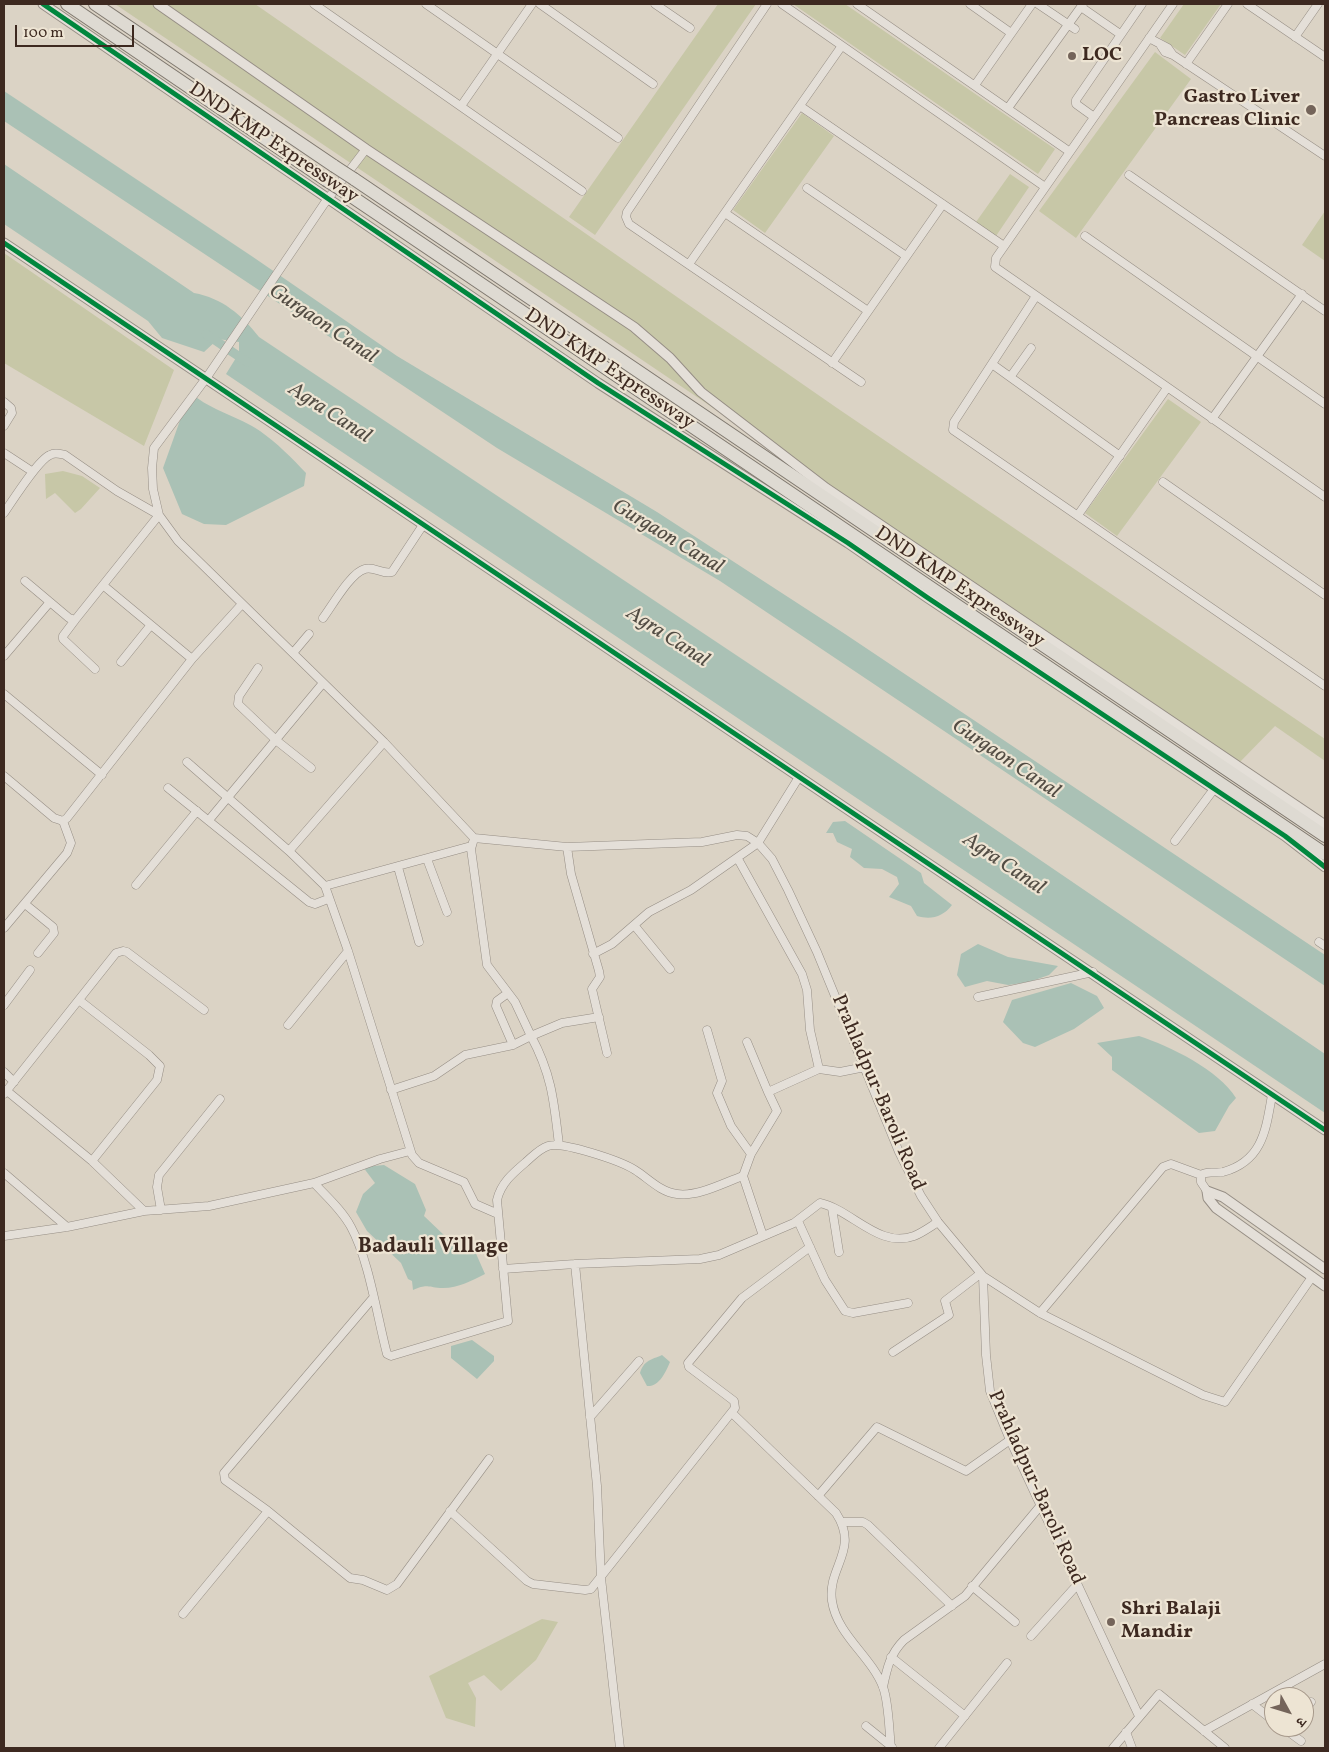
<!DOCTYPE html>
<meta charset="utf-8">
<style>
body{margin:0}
#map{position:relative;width:1329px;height:1752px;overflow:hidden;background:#dbd3c5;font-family:Vollkorn,"Noto Serif Devanagari",serif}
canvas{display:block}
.frame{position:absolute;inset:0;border:5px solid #3d2920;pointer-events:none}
.north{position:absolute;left:1264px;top:1687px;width:50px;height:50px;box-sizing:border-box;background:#ede4d3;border:1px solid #a7998b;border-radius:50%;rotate:129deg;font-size:14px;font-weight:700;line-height:20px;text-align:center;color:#3d2920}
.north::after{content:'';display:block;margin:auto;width:18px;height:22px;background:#74645a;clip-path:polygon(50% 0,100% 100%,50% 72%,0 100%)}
.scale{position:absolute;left:15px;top:25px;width:119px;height:22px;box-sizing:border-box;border:2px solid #3d2920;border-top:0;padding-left:6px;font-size:15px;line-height:18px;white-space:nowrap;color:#3d2920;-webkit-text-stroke:4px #ede4d3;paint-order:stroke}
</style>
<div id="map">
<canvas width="1329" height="1752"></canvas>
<div class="frame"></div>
<div class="north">उ</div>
<div class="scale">100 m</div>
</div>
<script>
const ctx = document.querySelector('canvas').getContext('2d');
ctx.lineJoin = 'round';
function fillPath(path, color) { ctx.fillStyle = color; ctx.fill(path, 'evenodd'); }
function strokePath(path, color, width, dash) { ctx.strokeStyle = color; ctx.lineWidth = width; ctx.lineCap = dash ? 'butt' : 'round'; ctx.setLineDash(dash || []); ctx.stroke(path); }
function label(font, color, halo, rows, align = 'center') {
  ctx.font = font + ' Vollkorn,serif'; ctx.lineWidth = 4.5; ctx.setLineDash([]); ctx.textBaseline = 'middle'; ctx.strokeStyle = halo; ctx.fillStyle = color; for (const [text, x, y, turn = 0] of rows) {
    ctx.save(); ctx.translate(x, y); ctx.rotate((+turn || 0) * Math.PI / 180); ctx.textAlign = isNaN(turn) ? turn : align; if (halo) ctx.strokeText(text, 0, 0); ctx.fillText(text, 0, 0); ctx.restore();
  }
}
fillPath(new Path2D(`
 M 115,4 L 255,4 L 837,408 L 1325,739 L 1325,761 L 1275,726 L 1239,763 Z
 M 718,4 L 756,4 L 595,235 L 569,217 Z
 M 793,4 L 845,4 L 1055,149 L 1038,174 Z
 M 1184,4 L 1221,4 L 1185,55 L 1160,38 Z
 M 1155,52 L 1191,79 L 1076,238 L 1039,211 Z
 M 802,113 L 834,136 L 765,233 L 733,210 Z
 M 1010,174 L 1029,187 L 996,236 L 976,222 Z
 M 1325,211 L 1325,261 L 1302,245 Z
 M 4,253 L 174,370 L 144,446 L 4,363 Z
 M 1168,399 L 1201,422 L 1117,536 L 1085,513 Z
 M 63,471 L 82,476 L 100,488 L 81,509 L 75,513 L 55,493 L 46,499 L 45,474 Z
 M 542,1619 L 558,1622 L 536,1660 L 501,1691 L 484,1675 L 468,1683 L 476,1698 L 475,1727 L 446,1718 L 429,1676 Z`), '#c7c7a7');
fillPath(new Path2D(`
 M 4,91 L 253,257 L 397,356 L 657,512 L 845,634 L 1325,955 L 1325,986 L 720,581 L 497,448 L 4,121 Z
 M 4,164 L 194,293 C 222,298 242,315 259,337 L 889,757 L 1325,1054 L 1325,1113 L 226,374 L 239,353 L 239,342 L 218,339 L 204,352 L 162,338 L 148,321 L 4,224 Z
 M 192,394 C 212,411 238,416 260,431 C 277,443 292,458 306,473 L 304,486 L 226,525 L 204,524 L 182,514 L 163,468 L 183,412 Z
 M 845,821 L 921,873 L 924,883 L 952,905 C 943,917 931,920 917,916 L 911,906 L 889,897 L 899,884 L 897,877 L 882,869 L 864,868 L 850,857 L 852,849 L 837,842 L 833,833 L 826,833 L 833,822 Z
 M 978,944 L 1008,957 L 1058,966 L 1049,975 L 1029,982 L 1008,985 L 987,981 L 965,987 L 957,975 L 961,954 Z
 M 1071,983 L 1097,996 L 1104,1008 L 1074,1029 L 1035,1047 L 1023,1043 L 1003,1022 L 1012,1000 Z
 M 1139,1036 C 1170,1046 1219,1070 1236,1098 L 1229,1106 L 1215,1131 L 1199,1133 L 1112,1070 L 1112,1057 L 1097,1043 Z
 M 384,1165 L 415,1184 L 426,1210 L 424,1216 L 445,1236 L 470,1240 L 485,1274 C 471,1281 457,1289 440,1288 C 427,1287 427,1284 413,1290 L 412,1281 L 408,1279 L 401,1263 L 367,1231 L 356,1212 L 363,1194 L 375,1183 L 363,1167 Z
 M 472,1340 L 494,1356 L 494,1361 L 477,1379 L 451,1358 L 451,1346 Z
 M 662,1355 L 670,1362 C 666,1372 659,1387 647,1386 L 640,1373 C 644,1360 651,1360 662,1355 Z`), '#aac1b5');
strokePath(new Path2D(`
 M 206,334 L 247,362`), '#aac1b5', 9);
const minor = new Path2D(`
 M 314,4 L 582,191
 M 426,4 L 618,138
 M 540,4 L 653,84
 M 655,4 L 690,28
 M 767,4 L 627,212 L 626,217 L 629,224 L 861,382
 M 782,4 L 1045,187
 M 857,4 L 1070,152
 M 970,4 L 1011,33
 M 1038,4 L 1075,29
 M 1173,4 L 996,258 L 995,267 L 1325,497
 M 1247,4 L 1325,57
 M 1081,7 L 1120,34
 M 1295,37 L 1318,4
 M 1149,38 L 1168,48 L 1173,55
 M 1161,46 L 1165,52 L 1173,55 L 1325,156
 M 1186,64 L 1228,4
 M 975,85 L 1032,4
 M 461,106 L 532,4
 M 800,106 L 1004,246
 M 1008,108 L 1083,4
 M 1094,117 L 1076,104 L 1076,100 L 1142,4
 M 366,149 L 324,204 L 207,377 L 154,448 L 152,468 L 153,489 L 159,515 L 178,541 L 384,742 L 474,838 L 567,847 L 702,842 L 737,835 L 747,836 L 758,843 L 691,890 L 649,912 L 612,944 L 593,954
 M 1129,175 L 1325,311
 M 807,188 L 906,256
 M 725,213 L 868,311
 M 1085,236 L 1325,404
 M 689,264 L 841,47
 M 1036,296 L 954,422 L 953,430 L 1325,686
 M 832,363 L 943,204
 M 992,364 L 1120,456
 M 1011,376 L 1031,348
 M 4,402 L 11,408 L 12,413 L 4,426
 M 1212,419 L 1302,294
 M 4,453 L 33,472
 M 1163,482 L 1325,595
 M 4,513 C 13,500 38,460 50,455 C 55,452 60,454 65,455 L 117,491 L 159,515 L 75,620 L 69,618 L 25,581
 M 1078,515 L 1167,388
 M 104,586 L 192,659
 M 323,618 C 332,606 351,572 365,569 C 374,566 383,575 392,572 L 423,525
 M 75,620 L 63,636 L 63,639 L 95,669
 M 293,653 L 309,634
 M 4,656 L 50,602
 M 121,662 L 150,626
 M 258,668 L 239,696 L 238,704 L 277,741 L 311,768
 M 4,694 L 102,775
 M 187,762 L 289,851 L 325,886 L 471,846
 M 4,776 L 54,818 L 63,821 L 67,818 L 192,659 L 242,604
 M 799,777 L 758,843 L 772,859 L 788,890 L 817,952 L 899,1152 L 921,1196 L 938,1222 L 983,1276 L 986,1355 L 990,1391 L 1010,1440 L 1139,1716
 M 168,788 L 309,902 L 315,904 L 328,899
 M 209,820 L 323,683
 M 1175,841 L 1214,789
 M 473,842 L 471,849 L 487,965 L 515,1002 L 531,1036 L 562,1023 L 599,1017
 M 567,847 L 571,874 L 599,971 L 600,977 L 592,989 L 607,1053
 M 289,851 L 384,742
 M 427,859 L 447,912
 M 738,859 L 802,974 L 807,990 L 810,1030 L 819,1069
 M 398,867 L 419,942
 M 136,885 L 197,811
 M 325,886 L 348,951 L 412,1155 L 419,1163 L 464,1182 L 475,1204 L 498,1214
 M 25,904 L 53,927 L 54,933 L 38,953
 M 634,925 L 670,969
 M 4,928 L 67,853 L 71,843 L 63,821
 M 1319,942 L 1325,946
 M 508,993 L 497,1001 L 496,1006 L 513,1045 L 531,1036 C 552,1075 554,1102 559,1145
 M 978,997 L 1093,972
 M 79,1000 L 149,1055 L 160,1066 L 157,1080 L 92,1161
 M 4,1005 L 30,970
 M 288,1025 L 348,951
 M 707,1030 L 722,1081 L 717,1093 L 731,1126 L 751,1154
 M 747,1042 L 768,1092
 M 4,1072 L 14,1082
 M 391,1090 L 434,1076 L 465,1055 L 513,1045
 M 7,1091 L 92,1161 L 144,1211
 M 4,1094 L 116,953 L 123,951 L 127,952 L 204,1010
 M 4,1173 L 67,1227
 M 743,1176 L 751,1154 L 777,1111 L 768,1092 L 819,1069 L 840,1072 L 865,1067
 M 314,1183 C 327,1197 342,1210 351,1227 C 369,1260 377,1316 387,1354 L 391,1356 L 508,1321 L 497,1200 C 501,1183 513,1173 526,1162 C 533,1156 539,1149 548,1146 C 562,1141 621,1161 635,1170 C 648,1178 660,1192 677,1194 C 698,1197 723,1183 743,1176 L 763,1236
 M 1207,1191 L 1201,1182 L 1201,1175 C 1207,1170 1215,1174 1223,1172 C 1263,1161 1266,1129 1272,1095
 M 832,1208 L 839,1252
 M 161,1210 L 157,1187 L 159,1175 L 220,1099
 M 798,1221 L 825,1280 L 845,1311 L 853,1313 L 908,1303
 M 4,1236 L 67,1227 L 144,1211 L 209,1206 L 314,1183 L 380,1159 L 410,1151
 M 575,1264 L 597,1486 L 601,1578 L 620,1748
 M 503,1269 L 575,1264 L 700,1259 L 719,1255 L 794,1223 L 820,1203 C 852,1210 879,1249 914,1236 C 922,1233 930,1227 938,1222
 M 983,1276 L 1040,1313 L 1203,1395 L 1225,1402 L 1312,1277
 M 373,1298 L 224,1473 L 225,1480 L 268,1511 L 350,1578 L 363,1580 L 387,1590 L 397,1584 L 489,1459
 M 1040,1313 L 1163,1167 L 1171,1164 L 1201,1175
 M 893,1352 L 949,1315 L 945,1301 L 980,1274
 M 732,1413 L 836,1513 C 860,1550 827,1567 832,1601 C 837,1635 871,1656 883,1687 C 889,1703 889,1731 891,1748
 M 590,1417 L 639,1361
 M 818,1496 L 877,1427 L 966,1471 L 1010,1440
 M 450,1511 L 527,1581 L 533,1584 L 585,1590 L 591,1589 L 735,1408 L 734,1401 L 689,1367 L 688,1363 L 742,1298 L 810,1247
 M 842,1522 L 863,1522 L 868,1525 L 952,1606
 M 972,1586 L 1015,1622
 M 183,1614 L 268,1511
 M 1031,1636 L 1077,1585
 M 891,1657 L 965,1716
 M 883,1687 C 887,1668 890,1654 904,1640 L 965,1596 L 1041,1505
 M 1252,1704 L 1274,1721
 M 1304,1711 L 1311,1702
 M 866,1726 L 892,1747
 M 1282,1727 L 1301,1741
 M 1204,1731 L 1325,1664
 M 1126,1732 L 1132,1748
 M 939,1748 L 1007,1663
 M 1113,1748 L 1159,1694 L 1225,1748`);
const tertiary = new Path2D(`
 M 43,4 L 598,383 L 848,543 L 928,598 L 1285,836 L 1325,867
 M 158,4 L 366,149 L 634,327 L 670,358 L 701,392 L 826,488 L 1325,825
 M 4,243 L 1325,1130
 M 1325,1269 L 1223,1197 L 1207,1191 L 1208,1198 L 1216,1208 L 1325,1286`);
const trunk = new Path2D(`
 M 67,4 L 326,180
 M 95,4 L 334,166
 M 354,179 L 1325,836
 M 345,192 L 1325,854`);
strokePath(minor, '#968e85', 9);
strokePath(tertiary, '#968e85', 11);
strokePath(trunk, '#7f786f', 14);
strokePath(minor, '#e4dfd8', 8);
strokePath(tertiary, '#e4dfd8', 9);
strokePath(trunk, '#dedad2', 12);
const trunkBridge = new Path2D(`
 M 334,166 L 354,179
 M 326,180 L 345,192`);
strokePath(trunkBridge, '#7f786f', 14, []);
strokePath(trunkBridge, '#dedad2', 12);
strokePath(new Path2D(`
 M 43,4 L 598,383 L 848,543 L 928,598 L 1285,836 L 1325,867
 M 4,243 L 1325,1130`), '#00873e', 5);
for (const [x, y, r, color] of [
 [1072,56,5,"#74645a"],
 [1311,110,6,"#74645a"],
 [1111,1622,5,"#74645a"]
]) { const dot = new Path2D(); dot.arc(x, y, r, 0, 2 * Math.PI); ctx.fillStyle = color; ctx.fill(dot); strokePath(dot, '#ede4d3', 2); }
label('bold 20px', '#3d2920', '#ede4d3', [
 ["LOC",1082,56],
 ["Gastro Liver",1300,98,"right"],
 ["Pancreas Clinic",1300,121,"right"],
 ["Shri Balaji",1121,1610],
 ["Mandir",1121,1633]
], 'left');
label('20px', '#3d2920', '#ede4d3', [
 ["DND KMP Expressway",273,144,34],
 ["DND KMP Expressway",609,370,34],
 ["DND KMP Expressway",959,588,34],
 ["Prahladpur-Baroli Road",877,1093,67],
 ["Prahladpur-Baroli Road",1035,1488,66]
]);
label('italic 21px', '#534d44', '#ede4d3', [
 ["Gurgaon Canal",322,325,34],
 ["Agra Canal",329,414,33],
 ["Gurgaon Canal",667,538,31],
 ["Agra Canal",667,638,33],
 ["Gurgaon Canal",1005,760,34],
 ["Agra Canal",1003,865,34]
]);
label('bold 21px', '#3d2920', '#ede4d3', [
 ["Badauli Village",433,1248]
]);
</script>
